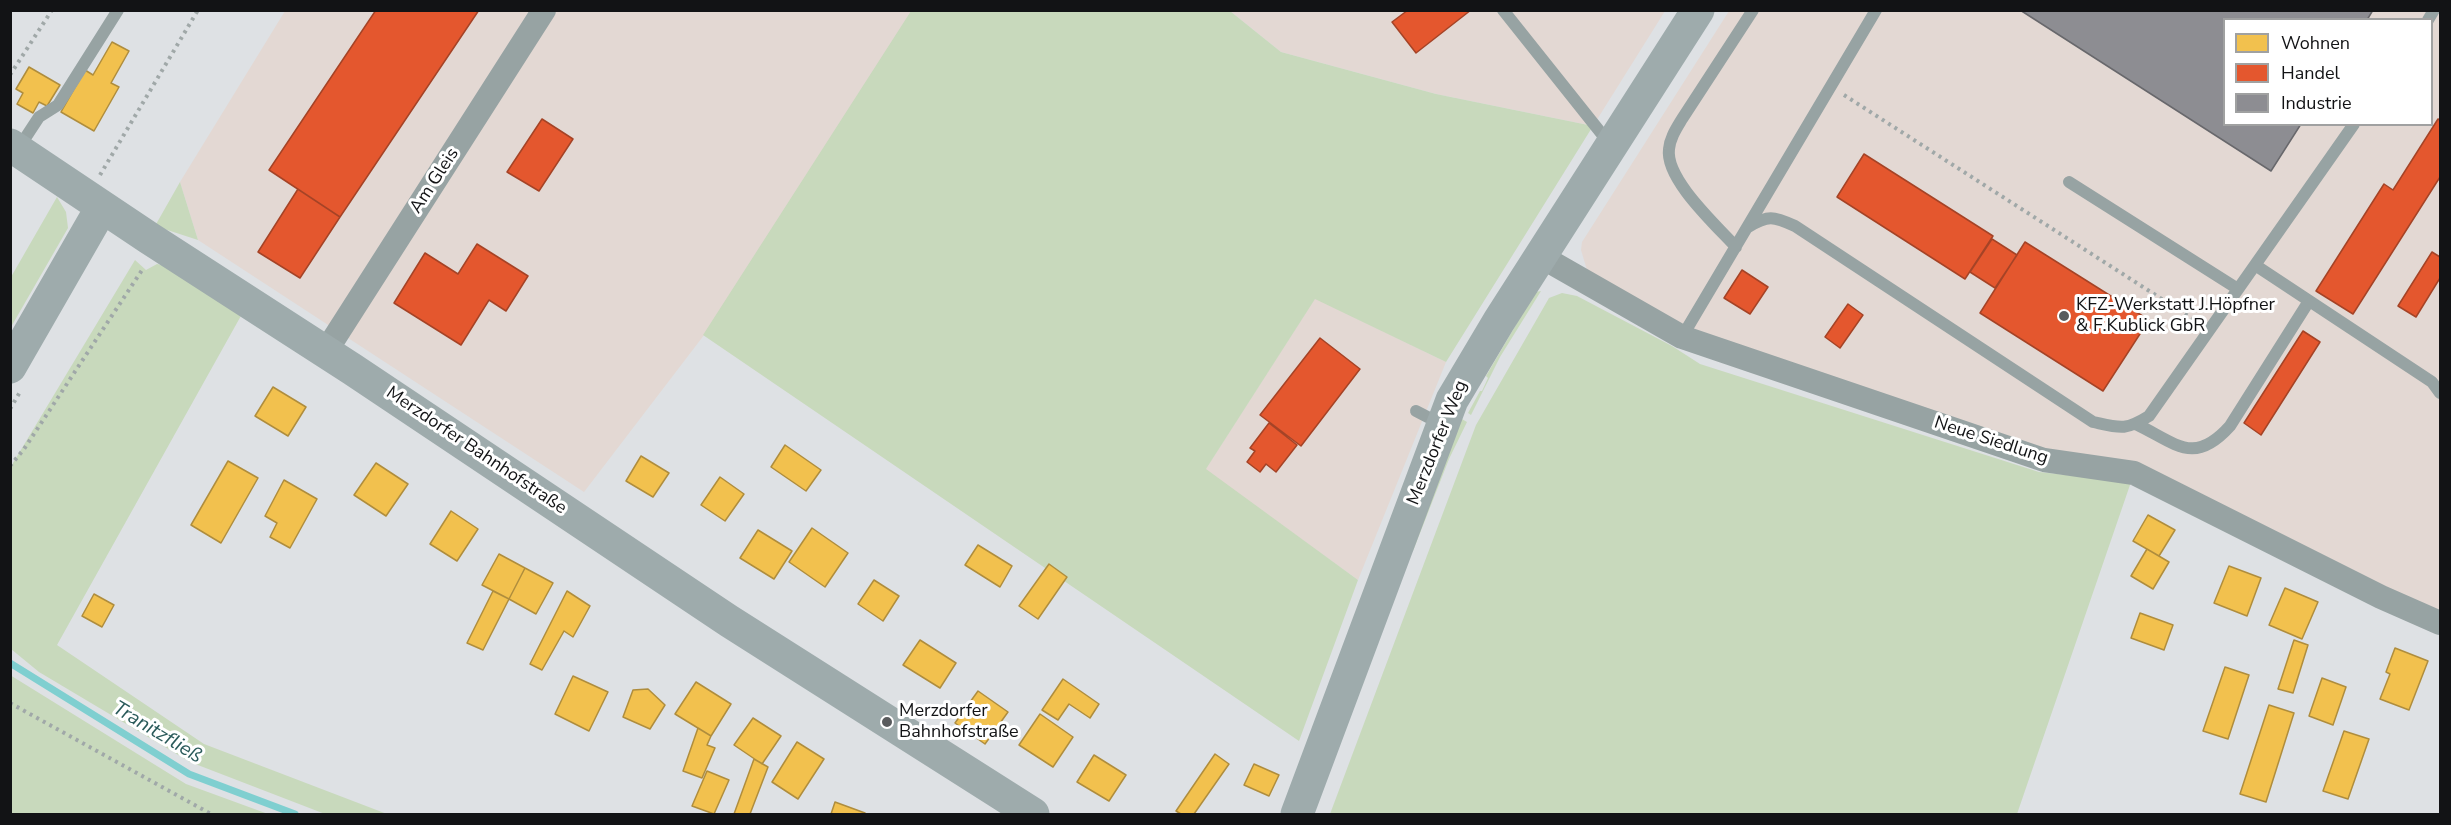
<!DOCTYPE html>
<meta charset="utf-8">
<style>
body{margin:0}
#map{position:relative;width:2451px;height:825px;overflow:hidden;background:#dee1e4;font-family:"Nunito Sans",sans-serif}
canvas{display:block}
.frame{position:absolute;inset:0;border:12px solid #121315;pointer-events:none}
.legend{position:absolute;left:2223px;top:18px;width:210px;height:108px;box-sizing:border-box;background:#fff;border:2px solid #a0a1a1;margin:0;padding:8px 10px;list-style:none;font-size:18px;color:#121315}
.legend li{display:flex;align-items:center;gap:12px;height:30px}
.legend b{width:30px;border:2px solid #a0a1a1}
</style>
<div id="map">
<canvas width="2451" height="825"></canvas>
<div class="frame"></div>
<ul class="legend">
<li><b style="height:16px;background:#f2c14e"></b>Wohnen</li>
<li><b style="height:16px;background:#e4572e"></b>Handel</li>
<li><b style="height:16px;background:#8d8d92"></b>Industrie</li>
</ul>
</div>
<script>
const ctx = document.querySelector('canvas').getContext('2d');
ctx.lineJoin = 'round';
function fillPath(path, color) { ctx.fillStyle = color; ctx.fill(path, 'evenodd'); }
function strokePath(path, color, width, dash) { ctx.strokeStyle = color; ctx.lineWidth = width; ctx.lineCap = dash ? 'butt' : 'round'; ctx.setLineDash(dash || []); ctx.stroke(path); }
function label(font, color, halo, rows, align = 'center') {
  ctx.font = font + ' "Nunito Sans",sans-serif'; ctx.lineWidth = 6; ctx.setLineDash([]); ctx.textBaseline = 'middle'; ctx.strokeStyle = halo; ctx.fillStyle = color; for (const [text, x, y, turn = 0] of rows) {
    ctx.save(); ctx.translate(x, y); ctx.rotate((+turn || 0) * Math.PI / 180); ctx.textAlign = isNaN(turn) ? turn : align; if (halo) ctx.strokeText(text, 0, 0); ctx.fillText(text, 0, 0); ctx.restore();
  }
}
fillPath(new Path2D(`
 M 285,11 L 952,11 L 584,492 L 198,240 L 180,182 Z
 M 1230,11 L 1665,11 L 1593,126 L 1436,94 L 1281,52 Z
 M 1729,11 L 2440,11 L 2440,614 L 2049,450 L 1689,329 L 1587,270 L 1581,250 L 1582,242 ZM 2224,20 L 2432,20 L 2432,124 L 2224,124 Z
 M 1315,298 L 1446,362 L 1358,580 L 1205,470 Z`), '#e3d8d3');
fillPath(new Path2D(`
 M 911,11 L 1230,11 L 1281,52 L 1436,94 L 1593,126 L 1446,362 L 1315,299 L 1206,469 L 1358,580 L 1299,741 L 703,335 Z
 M 180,182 L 198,240 L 155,226 Z
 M 57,197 L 66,212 L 68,228 L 11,327 L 11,277 Z
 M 135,260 L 146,270 L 157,264 L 171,267 L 242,314 L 57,645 L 204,744 L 387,814 L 325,814 L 190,762 L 39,672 L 11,649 L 10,468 Z
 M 1541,291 L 1500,357 L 1471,415 L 1468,413 L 1480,391 L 1482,391 L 1488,378 L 1486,376 L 1535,292 Z
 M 1562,293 L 1577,296 L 1672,346 L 1700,364 L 2039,472 L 2131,482 L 2017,814 L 1330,814 L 1476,425 L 1549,298 Z
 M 1460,418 L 1467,422 L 1449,459 L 1413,551 L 1409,550 Z
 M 10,675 L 186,784 L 268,814 L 11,814 Z`), '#c8d9bc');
const homes = new Path2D(`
 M 112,42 L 129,51 L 111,83 L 119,87 L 94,131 L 61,112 L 85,70 L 93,75 Z
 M 29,67 L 60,85 L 47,106 L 39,102 L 33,113 L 17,104 L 23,93 L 16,89 Z
 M 273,387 L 306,407 L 288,436 L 255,416 Z
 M 785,445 L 821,470 L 806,491 L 771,467 Z
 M 641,456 L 669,473 L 653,497 L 626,481 Z
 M 228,461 L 258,478 L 221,543 L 191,525 Z
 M 376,463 L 408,484 L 386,516 L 354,495 Z
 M 720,477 L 744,494 L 725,521 L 701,505 Z
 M 284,480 L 317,499 L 290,548 L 270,537 L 277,523 L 265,516 Z
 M 451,511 L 478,529 L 457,561 L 430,544 Z
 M 2148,515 L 2175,530 L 2159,556 L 2133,541 Z
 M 812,528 L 848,553 L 825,587 L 789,562 Z
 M 758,530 L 792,551 L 774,579 L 740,558 Z
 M 978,545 L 1012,566 L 1000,587 L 965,565 Z
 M 2147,549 L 2169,562 L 2153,589 L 2131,576 Z
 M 499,554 L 525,568 L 509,599 L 482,585 Z
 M 1049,564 L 1067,577 L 1038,619 L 1019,606 Z
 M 2229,566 L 2261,578 L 2247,616 L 2214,603 Z
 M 525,568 L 553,583 L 536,614 L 509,599 Z
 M 874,580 L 899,596 L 883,621 L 858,604 Z
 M 2285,588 L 2318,602 L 2302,639 L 2269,625 Z
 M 493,591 L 509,599 L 483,650 L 467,643 Z
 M 567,591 L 590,606 L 573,637 L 564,631 L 542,670 L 530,664 Z
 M 94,594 L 114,605 L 102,627 L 82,616 Z
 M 2140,613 L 2173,625 L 2164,650 L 2131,638 Z
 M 920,640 L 956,663 L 940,688 L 903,665 Z
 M 2294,640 L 2308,645 L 2293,693 L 2278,689 Z
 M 2395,648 L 2428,661 L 2409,710 L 2380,699 L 2390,674 L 2386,672 Z
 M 2225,667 L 2249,675 L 2228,739 L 2203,731 Z
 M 573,676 L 608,692 L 589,731 L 555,714 Z
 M 2322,678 L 2346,687 L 2333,725 L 2309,716 Z
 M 1063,679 L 1099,704 L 1090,718 L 1069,704 L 1058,720 L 1042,710 Z
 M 696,682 L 731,704 L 711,736 L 675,714 Z
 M 648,689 L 665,705 L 650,729 L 623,717 L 633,690 Z
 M 978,691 L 1008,712 L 985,744 L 955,723 Z
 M 2269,705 L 2294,713 L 2266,802 L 2240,794 Z
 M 1040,714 L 1073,737 L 1053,767 L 1019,745 Z
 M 753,718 L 781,736 L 762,764 L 734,745 Z
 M 698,728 L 711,736 L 707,745 L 715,748 L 702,778 L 683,771 Z
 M 2344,731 L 2369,739 L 2348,799 L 2323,791 Z
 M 797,742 L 824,759 L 798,799 L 772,782 Z
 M 1215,754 L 1229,764 L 1194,814 L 1181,814 L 1176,811 Z
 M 1094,755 L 1126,775 L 1109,801 L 1077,782 Z
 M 754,759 L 768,767 L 750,814 L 734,814 Z
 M 1254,764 L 1279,775 L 1269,796 L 1244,785 Z
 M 707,771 L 729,780 L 714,814 L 692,806 Z
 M 835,802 L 865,813 L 864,814 L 831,814 Z`);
fillPath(homes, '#f2c14e');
strokePath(homes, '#af8d3d', 1.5);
const shops = new Path2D(`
 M 376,10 L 479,10 L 340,217 L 269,170 Z
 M 1408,10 L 1471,10 L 1416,53 L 1392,22 Z
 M 542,119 L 573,139 L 539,191 L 507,172 Z
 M 2438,119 L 2440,120 L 2440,177 L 2353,314 L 2316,291 L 2384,184 L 2393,190 Z
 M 1864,154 L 1993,236 L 1965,279 L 1837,197 Z
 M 298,189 L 340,217 L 300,278 L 258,252 Z
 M 1992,239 L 2017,255 L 1995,288 L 1970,272 Z
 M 2025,242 L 2149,320 L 2103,391 L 1980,313 Z
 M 477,244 L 528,276 L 506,311 L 489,300 L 461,345 L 394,303 L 425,253 L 458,274 Z
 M 2432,252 L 2440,257 L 2440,278 L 2416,317 L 2398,306 Z
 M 1742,270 L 1768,287 L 1750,314 L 1724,298 Z
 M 1848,304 L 1863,315 L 1840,348 L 1825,337 Z
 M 2303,331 L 2320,342 L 2261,435 L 2244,423 Z
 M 1320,338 L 1360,369 L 1301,446 L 1260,415 Z
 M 1269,423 L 1297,445 L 1276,472 L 1266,464 L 1260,472 L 1247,462 L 1255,451 L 1250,448 Z`);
fillPath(shops, '#e4572e');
strokePath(shops, '#a54326', 1.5);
const industry = new Path2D(`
 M 2020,10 L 2373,10 L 2367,20 L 2224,20 L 2224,124 L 2301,124 L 2271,171 Z`);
fillPath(industry, '#8d8d92');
strokePath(industry, '#68686c', 1.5);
strokePath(new Path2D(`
 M 10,663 L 189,774 L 295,814`), '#7fcfd0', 7);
strokePath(new Path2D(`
 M 10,75 L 52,10
 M 1844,95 L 2196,321
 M 100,175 L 198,10
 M 10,409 L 20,392
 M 10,466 L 24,449 L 144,267
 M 10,703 L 211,814`), '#a0a8a8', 4, [3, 4.5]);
strokePath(new Path2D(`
 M 1503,10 L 1609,143
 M 2428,20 L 2434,10
 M 18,149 L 39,117 L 58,105 L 118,10
 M 2069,182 L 2238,289
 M 1748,227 C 1768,215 1773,216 1795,226 L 2093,422 C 2120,428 2125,431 2149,416 L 2354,124
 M 1736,247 C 1716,225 1665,179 1669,149 C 1670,138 1676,129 1682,119 L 1753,10
 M 2255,265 L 2432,382 L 2440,393
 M 1682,337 L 1876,10
 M 1416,411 L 1441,424
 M 2136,424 C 2177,444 2194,466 2230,426 L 2309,301`), '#97a3a3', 12);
strokePath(new Path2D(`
 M 1542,257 L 1682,337 L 2044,460 L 2134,473 L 2381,597 L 2440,623
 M 326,351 L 544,10`), '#97a3a3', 24);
strokePath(new Path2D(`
 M 10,145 L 149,238 L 352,369 L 729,621 L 1033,814
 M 10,367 L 102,207
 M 1297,814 L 1452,400 L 1499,321 L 1698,10`), '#9eabac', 33);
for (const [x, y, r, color] of [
 [2064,316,6,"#595b5d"],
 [887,722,6,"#595b5d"]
]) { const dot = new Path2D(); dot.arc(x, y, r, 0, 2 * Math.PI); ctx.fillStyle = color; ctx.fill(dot); strokePath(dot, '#fff', 2); }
label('18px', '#121315', '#fff', [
 ["Am Gleis",435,181,-57],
 ["Neue Siedlung",1991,441,18],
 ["Merzdorfer Weg",1438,443,-68],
 ["Merzdorfer Bahnhofstraße",476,451,34]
]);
label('18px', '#121315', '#fff', [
 ["KFZ-Werkstatt J.Höpfner",2076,306],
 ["& F.Kublick GbR",2076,327],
 ["Merzdorfer",899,712],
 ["Bahnhofstraße",899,733]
], 'left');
label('italic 20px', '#2b5b5b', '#fff', [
 ["Tranitzfließ",157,733,31]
]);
</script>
